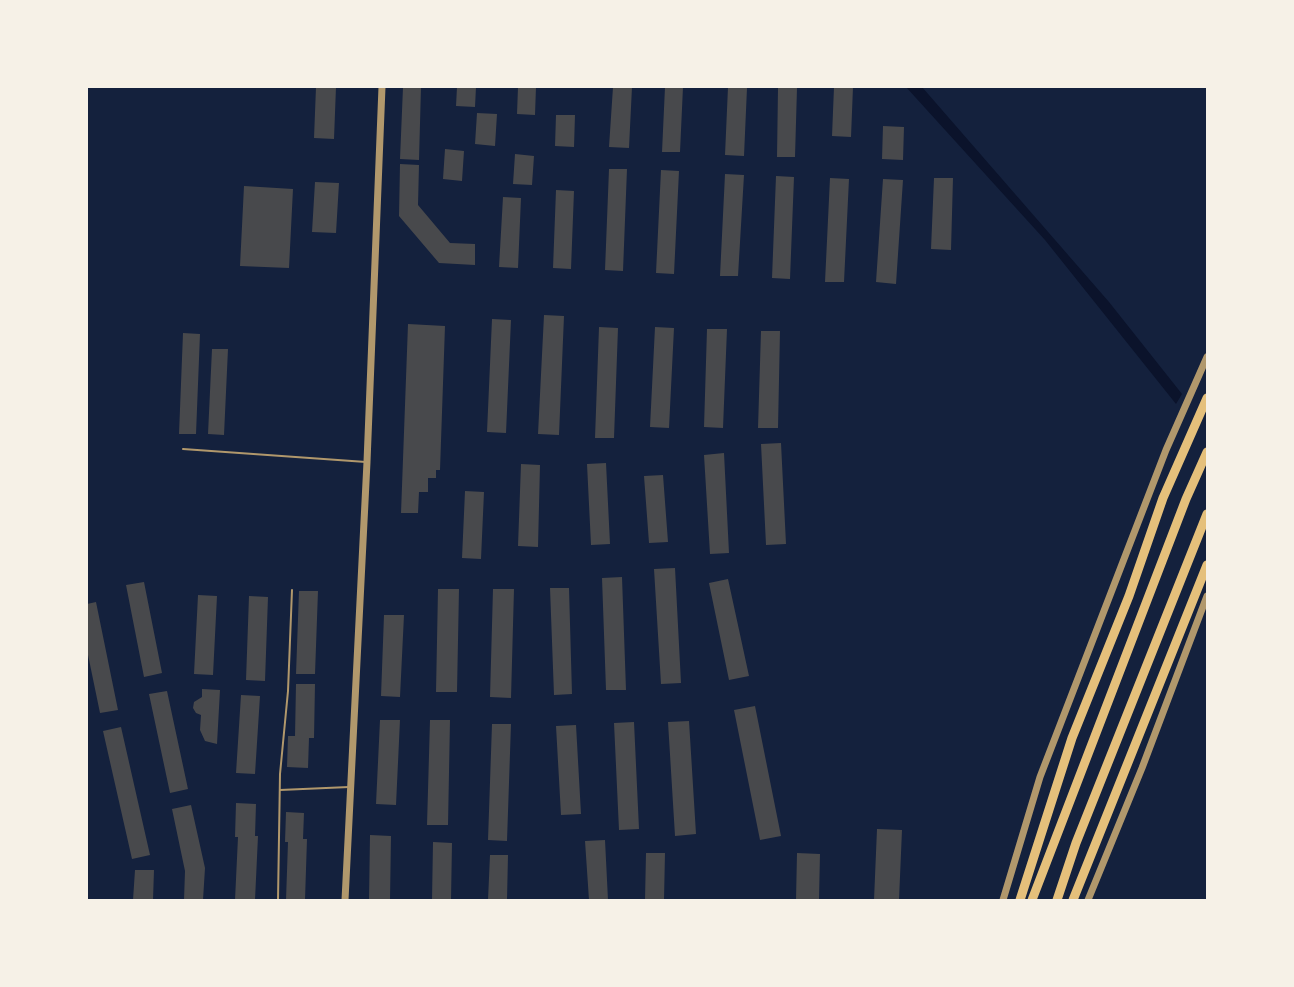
<!DOCTYPE html>
<style>
body{margin:0}
#map{position:relative;width:1294px;height:987px;overflow:hidden;background:#14213d;font-family:"Fira Sans Condensed",sans-serif}
canvas{display:block}
.frame{position:absolute;inset:0;border:88px solid #f6f1e7;pointer-events:none}
</style>
<div id="map">
<canvas width="1294" height="987"></canvas>
<div class="frame"></div>
</div>
<script>
const ctx = document.querySelector('canvas').getContext('2d');
ctx.lineJoin = 'round';
function fillPath(path, color) { ctx.fillStyle = color; ctx.fill(path, 'evenodd'); }
function strokePath(path, color, width, dash) { ctx.strokeStyle = color; ctx.lineWidth = width; ctx.lineCap = dash ? 'butt' : 'round'; ctx.setLineDash(dash || []); ctx.stroke(path); }
fillPath(new Path2D(`
 M 906,87 L 922,87 L 1109,302 L 1182,394 L 1176,404 L 1045,240 Z`), '#0b132b');
fillPath(new Path2D(`
 M 316,87 L 336,87 L 334,139 L 314,138 Z
 M 403,87 L 421,87 L 419,160 L 400,159 Z
 M 457,87 L 476,87 L 475,107 L 456,106 Z
 M 518,87 L 536,87 L 535,115 L 517,114 Z
 M 613,87 L 632,87 L 629,148 L 609,147 Z
 M 665,87 L 683,87 L 680,152 L 662,152 Z
 M 728,87 L 747,88 L 744,156 L 725,155 Z
 M 834,87 L 853,87 L 851,137 L 832,136 Z
 M 778,88 L 797,88 L 795,157 L 777,157 Z
 M 477,113 L 497,114 L 495,146 L 475,144 Z
 M 556,115 L 575,115 L 574,147 L 555,146 Z
 M 883,126 L 904,127 L 903,160 L 882,159 Z
 M 445,149 L 464,151 L 462,181 L 443,179 Z
 M 515,154 L 534,156 L 532,185 L 513,184 Z
 M 400,164 L 419,165 L 418,205 L 450,243 L 475,244 L 475,265 L 439,263 L 399,216 Z
 M 609,169 L 627,169 L 623,271 L 605,270 Z
 M 661,170 L 679,171 L 674,274 L 656,273 Z
 M 725,174 L 744,175 L 738,276 L 720,276 Z
 M 776,176 L 794,177 L 790,279 L 772,278 Z
 M 830,178 L 849,179 L 844,282 L 825,282 Z
 M 934,178 L 953,178 L 951,250 L 931,249 Z
 M 883,179 L 903,180 L 896,284 L 876,282 Z
 M 315,182 L 339,183 L 336,233 L 312,232 Z
 M 244,186 L 293,189 L 289,268 L 240,266 Z
 M 556,190 L 574,191 L 571,269 L 553,268 Z
 M 503,197 L 521,198 L 518,268 L 499,267 Z
 M 544,315 L 564,316 L 559,435 L 538,434 Z
 M 492,319 L 511,320 L 506,433 L 487,432 Z
 M 408,324 L 445,326 L 440,470 L 436,470 L 436,478 L 428,478 L 428,492 L 419,492 L 418,513 L 401,513 Z
 M 599,327 L 618,328 L 614,438 L 595,438 Z
 M 655,327 L 674,328 L 669,428 L 650,427 Z
 M 707,329 L 727,329 L 723,428 L 704,427 Z
 M 761,331 L 780,331 L 778,428 L 758,428 Z
 M 183,333 L 200,334 L 196,434 L 179,434 Z
 M 212,349 L 228,349 L 224,435 L 208,434 Z
 M 781,443 L 786,544 L 766,545 L 761,444 Z
 M 724,453 L 729,553 L 710,554 L 704,455 Z
 M 606,463 L 610,544 L 591,545 L 587,464 Z
 M 521,464 L 540,465 L 538,547 L 518,546 Z
 M 663,475 L 668,542 L 649,543 L 644,476 Z
 M 465,491 L 484,492 L 481,559 L 462,558 Z
 M 675,568 L 681,683 L 661,684 L 654,569 Z
 M 622,577 L 626,690 L 606,690 L 602,578 Z
 M 728,579 L 749,676 L 729,680 L 709,583 Z
 M 144,582 L 162,673 L 144,677 L 126,585 Z
 M 550,588 L 569,588 L 572,694 L 554,695 Z
 M 438,589 L 459,589 L 457,692 L 436,692 Z
 M 493,589 L 514,589 L 511,698 L 490,697 Z
 M 299,591 L 318,591 L 315,674 L 296,674 Z
 M 198,595 L 217,596 L 213,675 L 194,674 Z
 M 249,596 L 268,597 L 265,681 L 246,680 Z
 M 96,602 L 118,710 L 100,713 L 87,650 L 87,604 Z
 M 384,615 L 404,615 L 400,697 L 381,696 Z
 M 296,684 L 315,684 L 314,738 L 309,738 L 308,768 L 287,767 L 288,736 L 295,736 Z
 M 202,689 L 220,690 L 217,744 L 205,741 L 200,730 L 201,715 L 196,713 L 193,708 L 194,702 L 202,697 Z
 M 167,691 L 188,789 L 170,793 L 149,694 Z
 M 241,695 L 260,696 L 255,774 L 236,773 Z
 M 755,706 L 781,836 L 760,840 L 734,710 Z
 M 380,720 L 400,720 L 396,805 L 376,804 Z
 M 430,720 L 450,720 L 448,825 L 427,825 Z
 M 689,721 L 696,834 L 675,836 L 668,722 Z
 M 634,722 L 639,829 L 619,830 L 614,723 Z
 M 492,724 L 511,724 L 507,841 L 488,840 Z
 M 576,725 L 581,814 L 561,815 L 556,726 Z
 M 121,727 L 150,855 L 132,859 L 103,731 Z
 M 236,803 L 256,804 L 255,836 L 258,836 L 255,900 L 235,900 L 238,837 L 235,837 Z
 M 191,805 L 205,868 L 203,900 L 184,900 L 185,871 L 172,809 Z
 M 286,812 L 304,813 L 303,839 L 307,839 L 305,900 L 286,900 L 288,842 L 285,842 Z
 M 877,829 L 902,830 L 899,900 L 874,900 Z
 M 370,835 L 391,836 L 390,900 L 369,900 Z
 M 605,840 L 608,900 L 589,900 L 585,841 Z
 M 433,842 L 452,843 L 451,900 L 432,900 Z
 M 646,853 L 665,853 L 664,900 L 645,900 Z
 M 797,853 L 820,854 L 819,900 L 796,900 Z
 M 490,855 L 508,855 L 507,900 L 488,900 Z
 M 135,870 L 154,870 L 153,900 L 133,900 Z`), '#48494c');
strokePath(new Path2D(`
 M 183,449 L 366,462
 M 280,790 L 349,787
 M 278,900 L 280,774 L 288,691 L 292,590`), '#b1986c', 2);
strokePath(new Path2D(`
 M 345,900 L 367,462 L 382,87
 M 1003,900 L 1040,777 L 1166,450 L 1207,357
 M 1088,900 L 1142,768 L 1207,596`), '#b1986c', 7);
strokePath(new Path2D(`
 M 1020,900 L 1072,738 L 1129,596 L 1163,498 L 1207,398
 M 1032,900 L 1186,499 L 1207,452
 M 1057,900 L 1076,843 L 1207,514
 M 1073,900 L 1207,565`), '#e5c07b', 9);
</script>
